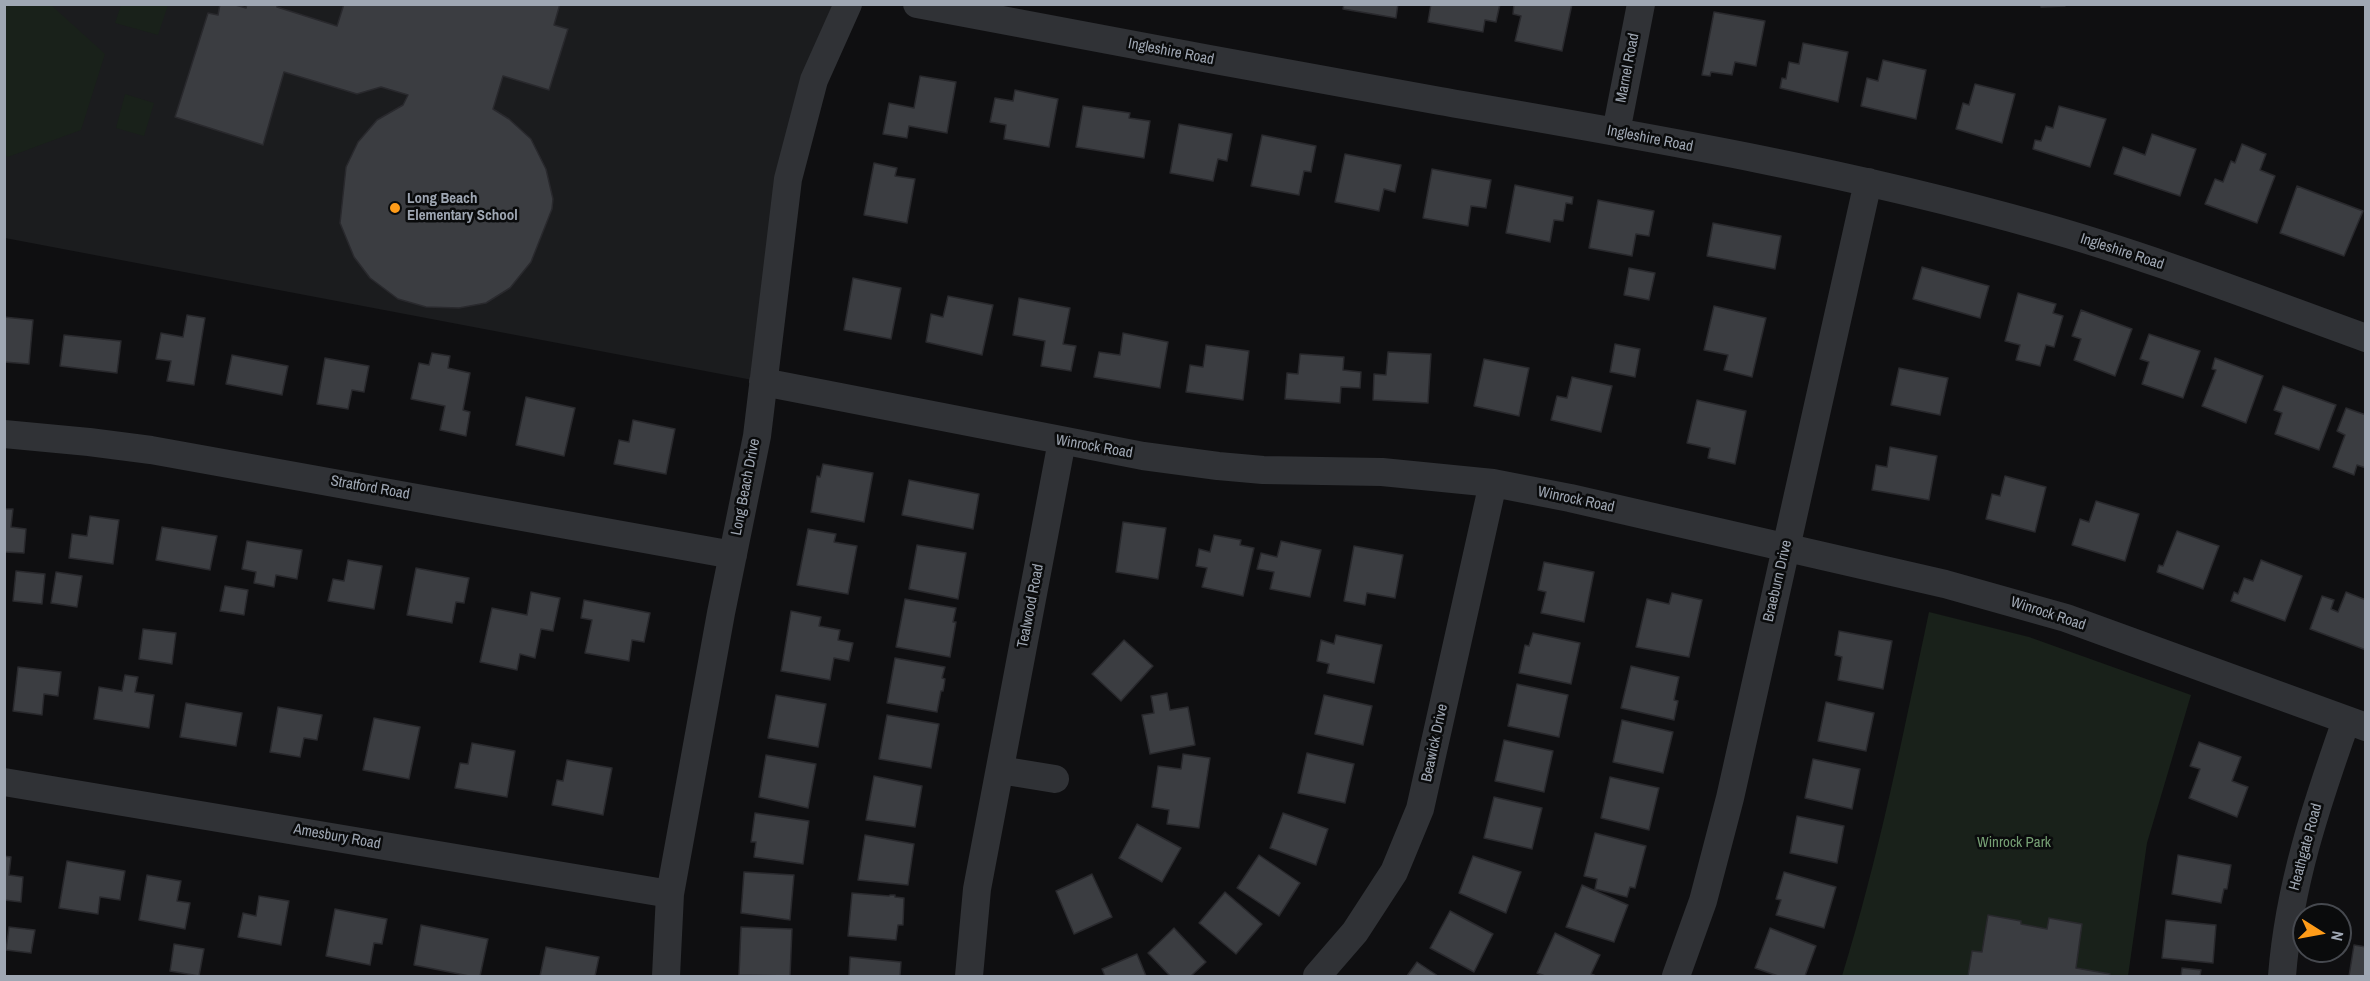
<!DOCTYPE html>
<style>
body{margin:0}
#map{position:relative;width:2370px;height:981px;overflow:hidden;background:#0f0f11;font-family:"Archivo Narrow",sans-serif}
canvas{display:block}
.frame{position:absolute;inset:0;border:6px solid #9fa7b3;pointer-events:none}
.north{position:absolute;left:2292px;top:903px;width:60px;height:60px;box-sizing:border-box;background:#0a0b0c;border:2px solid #46494f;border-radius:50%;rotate:101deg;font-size:16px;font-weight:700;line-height:24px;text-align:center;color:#9fa7b3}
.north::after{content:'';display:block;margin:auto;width:21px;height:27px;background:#ff9c19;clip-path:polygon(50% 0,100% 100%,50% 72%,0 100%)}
</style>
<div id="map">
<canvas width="2370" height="981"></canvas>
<div class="frame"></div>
<div class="north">N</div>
</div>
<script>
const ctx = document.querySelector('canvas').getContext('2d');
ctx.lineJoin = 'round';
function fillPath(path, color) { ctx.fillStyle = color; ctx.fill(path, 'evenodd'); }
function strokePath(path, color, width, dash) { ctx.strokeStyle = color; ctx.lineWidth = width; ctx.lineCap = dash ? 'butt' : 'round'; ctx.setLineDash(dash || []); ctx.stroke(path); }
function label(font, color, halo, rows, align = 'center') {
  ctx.font = font + ' "Archivo Narrow",sans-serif'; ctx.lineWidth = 5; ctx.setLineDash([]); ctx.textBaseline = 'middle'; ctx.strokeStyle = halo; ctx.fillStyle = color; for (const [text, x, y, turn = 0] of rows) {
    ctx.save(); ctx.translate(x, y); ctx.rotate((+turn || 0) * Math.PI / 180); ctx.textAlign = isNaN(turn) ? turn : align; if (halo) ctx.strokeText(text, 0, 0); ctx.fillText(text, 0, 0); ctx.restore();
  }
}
fillPath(new Path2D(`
 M 4,5 L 848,5 L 814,80 L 763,382 L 5,238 Z`), '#1b1c1e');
fillPath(new Path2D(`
 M 5,4 L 51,5 L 105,54 L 81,130 L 8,157 L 4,154 Z
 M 121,5 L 168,5 L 158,35 L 115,23 Z
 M 125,94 L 154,103 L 144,136 L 116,128 Z
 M 1929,612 L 2029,637 L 2191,695 L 2147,843 L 2128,976 L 1842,976 C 1879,857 1903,734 1929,612 Z`), '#19211a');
const building = new Path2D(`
 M 220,4 L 232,4 L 246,8 L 247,4 L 277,4 L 277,7 L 337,26 L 344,4 L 560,4 L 554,25 L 568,29 L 549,90 L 503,76 L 493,109 L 509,119 L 531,139 L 546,169 L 553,199 L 552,209 L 531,262 L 510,288 L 486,303 L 459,308 L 426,307 L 398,299 L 370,278 L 354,257 L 340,223 L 346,167 L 358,142 L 377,120 L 403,105 L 408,95 L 381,87 L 357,94 L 284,72 L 263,145 L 175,117 L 208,13 L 218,15 Z
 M 1344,4 L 1398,4 L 1396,18 L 1343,9 Z
 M 1431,4 L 1500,4 L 1496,22 L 1485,20 L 1483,32 L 1428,22 Z
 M 1514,4 L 1572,4 L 1562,51 L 1515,41 L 1521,16 L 1513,14 Z
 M 2041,4 L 2065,4 L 2065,6 L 2041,7 Z
 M 1714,12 L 1765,21 L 1756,66 L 1735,62 L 1732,75 L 1711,72 L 1710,76 L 1702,75 Z
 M 1803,43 L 1848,52 L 1838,102 L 1780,88 L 1782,78 L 1786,79 L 1789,62 L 1799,64 Z
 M 1883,60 L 1926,70 L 1916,119 L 1861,106 L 1867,78 L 1878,81 Z
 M 920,76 L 956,82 L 947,133 L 909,126 L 907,138 L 883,134 L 889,103 L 914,108 Z
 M 1975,84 L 2015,94 L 2002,143 L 1956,129 L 1963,103 L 1969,105 Z
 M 1015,90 L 1058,99 L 1049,147 L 1004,139 L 1006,125 L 990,122 L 995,98 L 1013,101 Z
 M 1083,106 L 1130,113 L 1129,118 L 1150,121 L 1144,158 L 1076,147 Z
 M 2059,106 L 2106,119 L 2090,167 L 2033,149 L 2035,140 L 2041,141 L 2046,126 L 2053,128 Z
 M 1179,124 L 1232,134 L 1227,161 L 1218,159 L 1213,181 L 1170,173 Z
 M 2152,134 L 2196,149 L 2180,196 L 2114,174 L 2123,147 L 2145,155 Z
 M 1262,135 L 1316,146 L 1311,172 L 1304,171 L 1299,195 L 1251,186 Z
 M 2242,144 L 2266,154 L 2260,170 L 2275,176 L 2257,223 L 2205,204 L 2215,179 L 2223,182 L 2231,161 L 2235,163 Z
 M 1345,154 L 1401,165 L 1395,192 L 1384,189 L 1379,211 L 1335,202 Z
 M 874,163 L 897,168 L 895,176 L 915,179 L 907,223 L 864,215 Z
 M 1432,169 L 1491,180 L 1486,208 L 1471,206 L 1468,226 L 1423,218 Z
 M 1515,185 L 1573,197 L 1572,204 L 1566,203 L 1563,221 L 1554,220 L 1550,242 L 1506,233 Z
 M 2297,186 L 2363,211 L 2344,256 L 2280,233 Z
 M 1598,200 L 1654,211 L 1649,236 L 1636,234 L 1632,256 L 1589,248 Z
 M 1713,223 L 1781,236 L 1775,269 L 1707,256 Z
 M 1922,267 L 1989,286 L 1980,318 L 1913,299 Z
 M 1629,268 L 1655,273 L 1649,300 L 1624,295 Z
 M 853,278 L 901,288 L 891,339 L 844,330 Z
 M 2018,293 L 2056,304 L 2053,313 L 2063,316 L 2054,347 L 2046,345 L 2040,366 L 2016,360 L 2020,345 L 2005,341 Z
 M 948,296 L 993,305 L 982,355 L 926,342 L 931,314 L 943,317 Z
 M 1019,298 L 1070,308 L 1063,344 L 1076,346 L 1071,371 L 1041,366 L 1045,341 L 1013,335 Z
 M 1714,306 L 1766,318 L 1752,377 L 1724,370 L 1728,355 L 1704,350 Z
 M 2081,310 L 2132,329 L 2115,376 L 2074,360 L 2081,339 L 2072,336 Z
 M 187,315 L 205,318 L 194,385 L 167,381 L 171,361 L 156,359 L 161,333 L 183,337 Z
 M 4,317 L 33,320 L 29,364 L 4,362 Z
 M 1123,333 L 1168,342 L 1160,388 L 1094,377 L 1099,352 L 1120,355 Z
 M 2149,334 L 2200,351 L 2183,398 L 2142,384 L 2149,362 L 2140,359 Z
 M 64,335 L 121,341 L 117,373 L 60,366 Z
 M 1615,344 L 1640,349 L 1635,377 L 1610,372 Z
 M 1206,345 L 1249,351 L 1243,400 L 1186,392 L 1190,365 L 1203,367 Z
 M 1388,352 L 1431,354 L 1428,403 L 1373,400 L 1374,374 L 1386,375 Z
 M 432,353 L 450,356 L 448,368 L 470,373 L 463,410 L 470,412 L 466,436 L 440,430 L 445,406 L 411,399 L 419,363 L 429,365 Z
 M 1300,354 L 1344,357 L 1343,370 L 1361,372 L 1360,388 L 1341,387 L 1340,403 L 1285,399 L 1287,373 L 1298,374 Z
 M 232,355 L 288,366 L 282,395 L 226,384 Z
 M 325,358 L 369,366 L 364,392 L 352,390 L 348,409 L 317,404 Z
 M 2215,358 L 2263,376 L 2246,423 L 2202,406 L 2216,370 L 2212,369 Z
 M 1484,359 L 1529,368 L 1519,416 L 1474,406 Z
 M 1899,368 L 1948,378 L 1940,415 L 1891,405 Z
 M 1572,377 L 1612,386 L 1601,432 L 1551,420 L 1557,396 L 1567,398 Z
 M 2283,386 L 2336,405 L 2319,450 L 2275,434 L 2282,413 L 2274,410 Z
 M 526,397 L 575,408 L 564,456 L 516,445 Z
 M 1697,400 L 1746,411 L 1735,464 L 1708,458 L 1710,448 L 1687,443 Z
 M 2346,408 L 2366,415 L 2366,468 L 2357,465 L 2354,475 L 2333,467 L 2345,435 L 2337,431 Z
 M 633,420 L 675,429 L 666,474 L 614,464 L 619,440 L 629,442 Z
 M 1890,447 L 1937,456 L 1929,500 L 1872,490 L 1876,465 L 1887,467 Z
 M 823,464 L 873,473 L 864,522 L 811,512 L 817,476 L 820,477 Z
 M 2005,476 L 2046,487 L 2035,532 L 1986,519 L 1992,494 L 2000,496 Z
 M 909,480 L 979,494 L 973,529 L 902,515 Z
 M 2096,501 L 2139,514 L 2125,561 L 2072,545 L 2080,519 L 2089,522 Z
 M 4,509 L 13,509 L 11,527 L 26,529 L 24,553 L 4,552 Z
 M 90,516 L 119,520 L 113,564 L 69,558 L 72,534 L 87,536 Z
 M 1123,522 L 1166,528 L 1158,579 L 1116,572 Z
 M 162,527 L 217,536 L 210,570 L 156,560 Z
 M 808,529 L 836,534 L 834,542 L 857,546 L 848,594 L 797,585 Z
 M 2177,531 L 2219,546 L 2203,589 L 2157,572 L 2159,565 L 2163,566 Z
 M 1214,535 L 1241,540 L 1240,545 L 1254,548 L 1243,596 L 1202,587 L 1207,568 L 1196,566 L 1199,549 L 1210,552 Z
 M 247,541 L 302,550 L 297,579 L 276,575 L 274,587 L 254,583 L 256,572 L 242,569 Z
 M 1281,541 L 1321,550 L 1310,597 L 1270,589 L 1274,572 L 1257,569 L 1261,553 L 1277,557 Z
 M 917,545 L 966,553 L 958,599 L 909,589 Z
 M 1354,546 L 1403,555 L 1395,598 L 1367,593 L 1365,605 L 1344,601 Z
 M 348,560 L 382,566 L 374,609 L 328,601 L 333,579 L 344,581 Z
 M 2261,560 L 2302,576 L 2285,621 L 2231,601 L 2234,592 L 2238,594 L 2244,578 L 2253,581 Z
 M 1544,562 L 1594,572 L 1584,622 L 1541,613 L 1546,592 L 1538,590 Z
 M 416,568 L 469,578 L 464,603 L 456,602 L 452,623 L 407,615 Z
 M 16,571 L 45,574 L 42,604 L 13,601 Z
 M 56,572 L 82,576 L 77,607 L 51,603 Z
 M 225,586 L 248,590 L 244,615 L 220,611 Z
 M 531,592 L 560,598 L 553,631 L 541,629 L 535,658 L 520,654 L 517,670 L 480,662 L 492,608 L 527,615 Z
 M 2346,592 L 2366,600 L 2366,650 L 2310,629 L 2322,596 L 2334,600 L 2331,609 L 2338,612 Z
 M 1672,593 L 1702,600 L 1689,657 L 1636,647 L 1647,599 L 1669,604 Z
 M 905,599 L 956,608 L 953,622 L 956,622 L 950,657 L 896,647 Z
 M 584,600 L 650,613 L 644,642 L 632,640 L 629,661 L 585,653 L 592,620 L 581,618 Z
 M 791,611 L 821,617 L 819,626 L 840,630 L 838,640 L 853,643 L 849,661 L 834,658 L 830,680 L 781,671 Z
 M 143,629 L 176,633 L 172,664 L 139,659 Z
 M 1839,631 L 1892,641 L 1883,689 L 1838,680 L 1842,657 L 1835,655 Z
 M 1533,633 L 1580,643 L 1571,684 L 1519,673 L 1525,645 L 1529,646 Z
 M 1336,635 L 1382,645 L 1374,683 L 1327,673 L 1329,664 L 1317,661 L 1321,640 L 1334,644 Z
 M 1124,640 L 1153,666 L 1121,701 L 1092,674 Z
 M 895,658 L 945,667 L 942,678 L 945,679 L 944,686 L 943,691 L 941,691 L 937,712 L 887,703 Z
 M 1631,666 L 1679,677 L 1674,700 L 1678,701 L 1674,720 L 1621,708 Z
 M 18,667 L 61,672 L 58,696 L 44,694 L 42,715 L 13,711 Z
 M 125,675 L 138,677 L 135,692 L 154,695 L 149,728 L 94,719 L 99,687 L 122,691 Z
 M 1517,684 L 1568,695 L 1559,737 L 1508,726 Z
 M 1167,693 L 1170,710 L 1188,707 L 1195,745 L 1150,754 L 1142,715 L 1154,713 L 1151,696 Z
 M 776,695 L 826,704 L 818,747 L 768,738 Z
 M 1324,695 L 1372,706 L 1363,745 L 1315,734 Z
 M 1826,702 L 1874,713 L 1866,751 L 1818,741 Z
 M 186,703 L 242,713 L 236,746 L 180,737 Z
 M 278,707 L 322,715 L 317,740 L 304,738 L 300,757 L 270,752 Z
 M 887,715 L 939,724 L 931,768 L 879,759 Z
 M 374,718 L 420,727 L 409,779 L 363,770 Z
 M 1622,720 L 1673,732 L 1663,773 L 1613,762 Z
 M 1504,740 L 1553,751 L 1544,792 L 1495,781 Z
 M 2199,742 L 2241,757 L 2232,781 L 2248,787 L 2237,817 L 2189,798 L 2200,769 L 2190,766 Z
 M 472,743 L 515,751 L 507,797 L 455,788 L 460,763 L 468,764 Z
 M 1307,753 L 1354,764 L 1345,803 L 1298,793 Z
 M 1183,754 L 1210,758 L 1199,828 L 1167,824 L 1169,810 L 1152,807 L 1158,766 L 1181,769 Z
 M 766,755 L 816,764 L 808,808 L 759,797 Z
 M 1813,759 L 1860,769 L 1852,809 L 1805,798 Z
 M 567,760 L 612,768 L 603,815 L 552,805 L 557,780 L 563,781 Z
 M 874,776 L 922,786 L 915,827 L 866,820 Z
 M 1610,777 L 1659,788 L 1649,830 L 1601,818 Z
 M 1494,797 L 1542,808 L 1532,849 L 1484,838 Z
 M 755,813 L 809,821 L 803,864 L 754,857 L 756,842 L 751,842 Z
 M 1283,813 L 1328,829 L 1316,865 L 1270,848 Z
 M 1797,816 L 1844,826 L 1837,863 L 1790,853 Z
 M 1137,824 L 1181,848 L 1162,882 L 1119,858 Z
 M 1595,833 L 1646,846 L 1635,888 L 1630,887 L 1627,897 L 1595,889 L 1597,879 L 1584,876 Z
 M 865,835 L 914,844 L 908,885 L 858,880 Z
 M 1259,855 L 1300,883 L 1279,916 L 1237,888 Z
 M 2178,855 L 2231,865 L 2227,889 L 2224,889 L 2221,903 L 2172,894 Z
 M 4,856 L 11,857 L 9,875 L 23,877 L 21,902 L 4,900 Z
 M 1473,856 L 1521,872 L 1506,913 L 1459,893 Z
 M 67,861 L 125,871 L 120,900 L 100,897 L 98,914 L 59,908 Z
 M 744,872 L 794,875 L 790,920 L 741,913 Z
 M 1784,872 L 1836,887 L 1824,928 L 1776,915 L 1781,900 L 1776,899 Z
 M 1092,874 L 1112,917 L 1074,934 L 1056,891 Z
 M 147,875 L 181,881 L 177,901 L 190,903 L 185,929 L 139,920 Z
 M 1582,885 L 1628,905 L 1614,942 L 1566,927 Z
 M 1225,892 L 1262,924 L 1236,954 L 1199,923 Z
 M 852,893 L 889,896 L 890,895 L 895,895 L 895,897 L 904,898 L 903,925 L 898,925 L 896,940 L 848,936 Z
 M 259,896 L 289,901 L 281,945 L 238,937 L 243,913 L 256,916 Z
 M 335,909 L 387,919 L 382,944 L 374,943 L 370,965 L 326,956 Z
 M 1450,911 L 1493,934 L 1474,972 L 1430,948 Z
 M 1988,915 L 2021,921 L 2021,924 L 2047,929 L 2049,918 L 2082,924 L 2076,968 L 2110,974 L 2109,976 L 1968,976 L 1972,951 L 1982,952 Z
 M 2166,920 L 2216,925 L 2213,963 L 2162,958 Z
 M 421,925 L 488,939 L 480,976 L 469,976 L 414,965 Z
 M 9,927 L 35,930 L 31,953 L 6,950 Z
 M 741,927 L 792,929 L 790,976 L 739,975 Z
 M 1174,928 L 1206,962 L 1191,976 L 1170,976 L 1148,953 Z
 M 1770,928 L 1816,946 L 1805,976 L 1778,976 L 1755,968 Z
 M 1555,933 L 1600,955 L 1591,974 L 1596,976 L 1545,976 L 1537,973 Z
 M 174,944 L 204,949 L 199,976 L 170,971 Z
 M 2354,945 L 2366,947 L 2366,976 L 2349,976 Z
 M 546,947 L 599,957 L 595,976 L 540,976 Z
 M 1137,954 L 1146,976 L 1105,976 L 1102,969 Z
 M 850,957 L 901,962 L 900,976 L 849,976 Z
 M 1417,962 L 1438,976 L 1407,976 Z
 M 2182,968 L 2201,970 L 2200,976 L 2181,976 Z`);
fillPath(building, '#3b3d41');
strokePath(building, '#29292d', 1.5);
strokePath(new Path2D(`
 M 917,4 C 1092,37 1265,70 1440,101 C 1641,136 1844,170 2040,226 C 2151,257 2258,299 2366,338
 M 1616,132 L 1641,4
 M 763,382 L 1143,456 L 1218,466 L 1263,470 L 1382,472 L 1493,483 L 1570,498 L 1945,584 L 2066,618 L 2366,727
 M 4,434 L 89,442 L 151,450 L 733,555
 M 1000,770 L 1055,779
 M 4,782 L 670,894
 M 666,976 L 670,894 L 721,613 L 757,436 L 788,179 L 814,80 L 848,4
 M 969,976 L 977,889 L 1062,441
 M 1317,976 L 1355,932 L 1394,872 L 1420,809 L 1493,483
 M 1676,976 L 1703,901 L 1730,798 L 1868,182
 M 2282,976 C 2289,886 2316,806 2346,721`), '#303236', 28);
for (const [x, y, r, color] of [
 [395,208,6,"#ff9c19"]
]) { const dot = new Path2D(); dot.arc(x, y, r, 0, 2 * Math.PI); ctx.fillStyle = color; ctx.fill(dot); strokePath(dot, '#0a0b0c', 2); }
label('15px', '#9fa7b3', '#0a0b0c', [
 ["Ingleshire Road",1171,52,11],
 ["Marnel Road",1628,68,-79],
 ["Ingleshire Road",1650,139,11],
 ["Ingleshire Road",2122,252,18],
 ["Winrock Road",1094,447,10],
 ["Long Beach Drive",746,487,-79],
 ["Stratford Road",370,488,10],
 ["Winrock Road",1576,500,12],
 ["Braeburn Drive",1778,581,-77],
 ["Tealwood Road",1031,606,-79],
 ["Winrock Road",2048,614,18],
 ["Beawick Drive",1435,743,-78],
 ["Amesbury Road",337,837,10],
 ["Heathgate Road",2306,847,-75]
]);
label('bold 15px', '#9fa7b3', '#0a0b0c', [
 ["Long Beach",407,199],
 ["Elementary School",407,216]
], 'left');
label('15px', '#76a074', '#0a0b0c', [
 ["Winrock Park",2014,843]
]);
</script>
